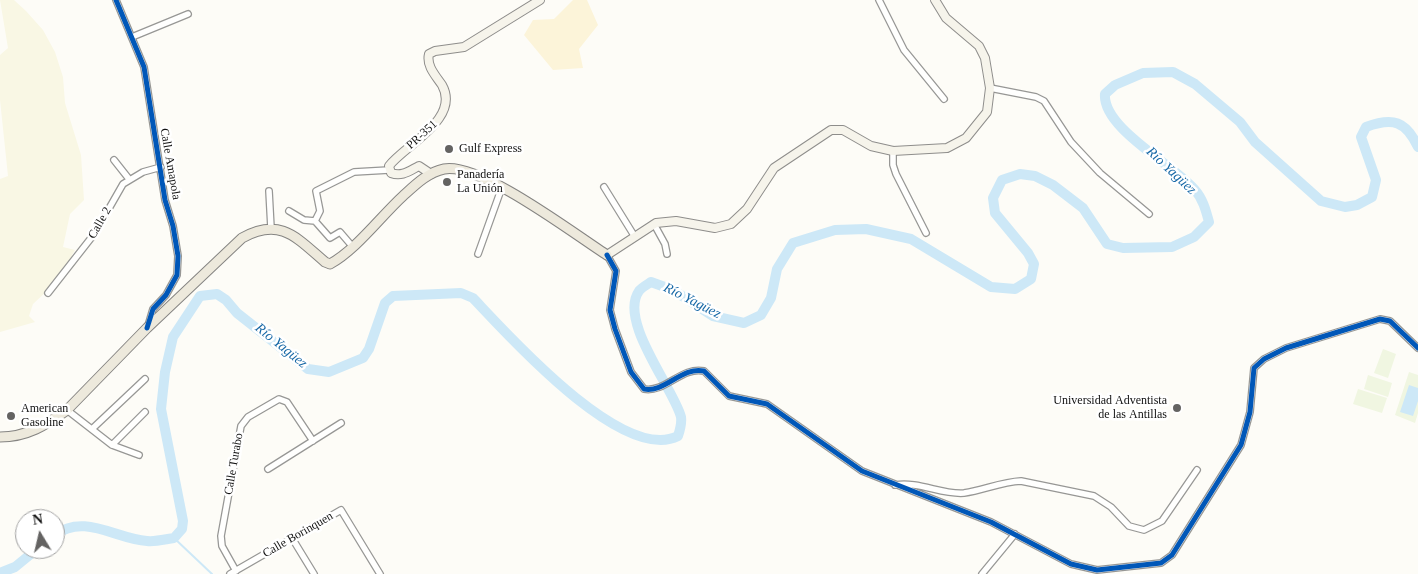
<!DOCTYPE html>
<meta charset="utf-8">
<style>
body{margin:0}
#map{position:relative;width:1418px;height:574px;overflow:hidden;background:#fdfcf7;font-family:"Times New Roman",serif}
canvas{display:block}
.north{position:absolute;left:15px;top:509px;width:50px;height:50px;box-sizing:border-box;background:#fff;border:1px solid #a0a0a0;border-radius:50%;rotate:351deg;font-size:14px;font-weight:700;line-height:20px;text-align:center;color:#111}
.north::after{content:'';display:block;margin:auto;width:18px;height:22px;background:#646362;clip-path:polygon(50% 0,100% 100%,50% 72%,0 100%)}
</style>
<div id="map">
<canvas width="1418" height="574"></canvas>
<div class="north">N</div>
</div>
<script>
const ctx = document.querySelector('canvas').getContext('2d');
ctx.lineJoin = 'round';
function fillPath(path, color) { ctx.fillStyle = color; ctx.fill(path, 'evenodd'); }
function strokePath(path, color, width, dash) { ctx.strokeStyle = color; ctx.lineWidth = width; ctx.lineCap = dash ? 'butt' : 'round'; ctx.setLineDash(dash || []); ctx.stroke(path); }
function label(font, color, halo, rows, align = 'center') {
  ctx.font = font + ' "Times New Roman",serif'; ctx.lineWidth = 5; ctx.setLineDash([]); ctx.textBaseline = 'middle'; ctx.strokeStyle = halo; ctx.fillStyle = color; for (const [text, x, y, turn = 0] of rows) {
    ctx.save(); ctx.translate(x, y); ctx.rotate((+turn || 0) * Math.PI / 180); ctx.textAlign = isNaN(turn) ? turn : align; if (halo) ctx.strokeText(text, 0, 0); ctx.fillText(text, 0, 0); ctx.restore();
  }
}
fillPath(new Path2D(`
 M 0,0 L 14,0 L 26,11 L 43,30 L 55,52 L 63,77 L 65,103 L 81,155 L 84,200 L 70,214 L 63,247 L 75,250 L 72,255 L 76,264 L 33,304 L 29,316 L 35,322 L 0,332 L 0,179 L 8,176 L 0,100 L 0,55 L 8,48 Z`), '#f9f7e4');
fillPath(new Path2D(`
 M 573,0 L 587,0 L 598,25 L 579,49 L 583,68 L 553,70 L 524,35 L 533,20 L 554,19 Z`), '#fcf4d9');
fillPath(new Path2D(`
 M 1383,349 L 1396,354 L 1388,378 L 1374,373 Z
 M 1409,372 L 1418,375 L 1418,413 L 1415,423 L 1395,415 Z
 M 1368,375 L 1392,383 L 1388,397 L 1364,389 Z
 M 1358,389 L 1387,398 L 1382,413 L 1353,404 Z`), '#f0f6e1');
fillPath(new Path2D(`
 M 1409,385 L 1418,388 L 1418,401 L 1413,416 L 1400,412 Z`), '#cde8f7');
strokePath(new Path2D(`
 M 174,538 L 212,574`), '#cde8f7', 2);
strokePath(new Path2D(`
 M 55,535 C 84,513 116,539 147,541 C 156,542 166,539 174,538 L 182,529 L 183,521 L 161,409 L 165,372 L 173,337 L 200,296 L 217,294 L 226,300 L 237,313 L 308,369 L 329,372 L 363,358 L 369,349 L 385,303 L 393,296 L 461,293 L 473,298 C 508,335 623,464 678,436 C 680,430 682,424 681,417 C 674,389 618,321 639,291 C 641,288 648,284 651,282 L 673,290 L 713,316 L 744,323 L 761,315 L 771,298 L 777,269 L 793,243 L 835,230 L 866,229 L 911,239 L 991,287 L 1015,289 L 1031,279 L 1034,264 L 1028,253 L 995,213 L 993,198 L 1002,180 L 1020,174 L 1035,176 L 1053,185 L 1083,208 L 1107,244 L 1123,248 L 1172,247 L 1194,237 L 1209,222 C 1206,211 1203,199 1195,190 C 1174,165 1102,128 1105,94 L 1115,85 L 1143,73 L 1173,72 L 1195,84 L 1240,122 L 1255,142 L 1321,201 L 1345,207 L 1357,205 L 1372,197 L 1376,180 L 1361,137 L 1366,127 C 1393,117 1406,121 1418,147
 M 0,573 L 15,567 L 37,549`), '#cde8f7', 10);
const street = new Path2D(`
 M 116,0 L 144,67 L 165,200 L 173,226 L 178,256 L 177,275 L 166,295 L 153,309 L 148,326
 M 879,0 L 904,50 L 944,99
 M 132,37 L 188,14
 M 990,88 L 1036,97 L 1044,101 L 1071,142 L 1100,173 L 1149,214
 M 893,151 L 893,165 L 896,174 L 926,233
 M 114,160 L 129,179
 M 604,187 L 635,237
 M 269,191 L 271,228
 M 289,211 L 304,220 L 315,221 L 330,238 L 340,232 L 352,246
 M 315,221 L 320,211 L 316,191 L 354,172 L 389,170
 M 654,224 L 665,244 L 667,254
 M 478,254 L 502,187
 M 607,255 L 616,271 L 610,310 L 615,329 L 631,372 L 644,389 C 665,393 682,366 704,371 L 729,396 L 767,404 L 862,471 L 991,522 L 1071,564 L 1097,570 L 1161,563 L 1172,555 L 1241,445 L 1250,412 L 1254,368 L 1264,359 L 1286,348 L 1380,319 L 1390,321 L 1418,348
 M 48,293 L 95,233 L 123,184 L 143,172 L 161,167
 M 67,410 L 112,445 L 139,455
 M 92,429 L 145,379
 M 112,445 L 145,412
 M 268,469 L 341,423
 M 895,485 C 919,481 942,495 964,493 C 984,490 1001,482 1021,481 L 1094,496 L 1111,507 L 1129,526 L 1144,530 L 1162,521 L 1197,470
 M 292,538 L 314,574
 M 236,571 L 222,546 L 221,536 L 241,426 L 248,417 L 279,399 L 287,402 L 313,441
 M 230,574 L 341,510 L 380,574
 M 982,574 L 1015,534`);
const secondary = new Path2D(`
 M 431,174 L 419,166 C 409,171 402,177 391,173 L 389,166 C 405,145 461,119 442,85 C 436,76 426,66 429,54 L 435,51 L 464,47 L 540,0
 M 607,255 L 656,223 L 676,221 L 715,228 L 731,224 L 747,209 L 774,168 L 831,130 L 843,130 L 871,146 L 893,151 L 947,148 L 966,138 L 987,112 L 990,88 L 985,58 L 979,46 L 946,18 L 935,0`);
const primary = new Path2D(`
 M 0,437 C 27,437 46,425 67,410 L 147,328 L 242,238 C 280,217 296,237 325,262 L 330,264 C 356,250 381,216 403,196 C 414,186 428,172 444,169 C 480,162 574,234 607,255`);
strokePath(street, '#979795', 8);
strokePath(secondary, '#8e8d8b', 10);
strokePath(primary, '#858482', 11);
strokePath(street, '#fffffe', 5.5);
strokePath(secondary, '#f6f4eb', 8);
strokePath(primary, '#ede9dc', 9);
strokePath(new Path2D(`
 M 116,0 L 144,67 L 165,200 L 173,226 L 178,256 L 177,275 L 166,295 L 153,309 L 147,328
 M 607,255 L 616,271 L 610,310 L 615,329 L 631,372 L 644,389 C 665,393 682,366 704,371 L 729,396 L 767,404 L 862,471 L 991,522 L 1071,564 L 1097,570 L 1161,563 L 1172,555 L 1241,445 L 1250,412 L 1254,368 L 1264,359 L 1286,348 L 1380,319 L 1390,321 L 1418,348`), '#0057b8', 5);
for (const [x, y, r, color] of [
 [449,149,5,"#646362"],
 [447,182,5,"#646362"],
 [1177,408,5,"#646362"],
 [11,416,5,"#646362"]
]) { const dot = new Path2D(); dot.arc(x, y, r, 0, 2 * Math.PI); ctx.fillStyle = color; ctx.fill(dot); strokePath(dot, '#fff', 2); }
label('12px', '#111', '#fff', [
 ["PR-351",422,135,-42],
 ["Calle Amapola",170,164,80],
 ["Calle 2",100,223,-60],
 ["Calle Turabo",234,464,-80],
 ["Calle Borinquen",298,535,-30]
]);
label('12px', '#111', '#fff', [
 ["Gulf Express",459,149],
 ["Panadería",457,175],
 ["La Unión",457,189],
 ["Universidad Adventista",1167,401,"right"],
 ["de las Antillas",1167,415,"right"],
 ["American",21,409],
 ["Gasoline",21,423]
], 'left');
label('italic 14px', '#1768a6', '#fff', [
 ["Río Yagüez",1171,171,43],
 ["Río Yagüez",692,301,27],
 ["Río Yagüez",281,346,39]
]);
</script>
